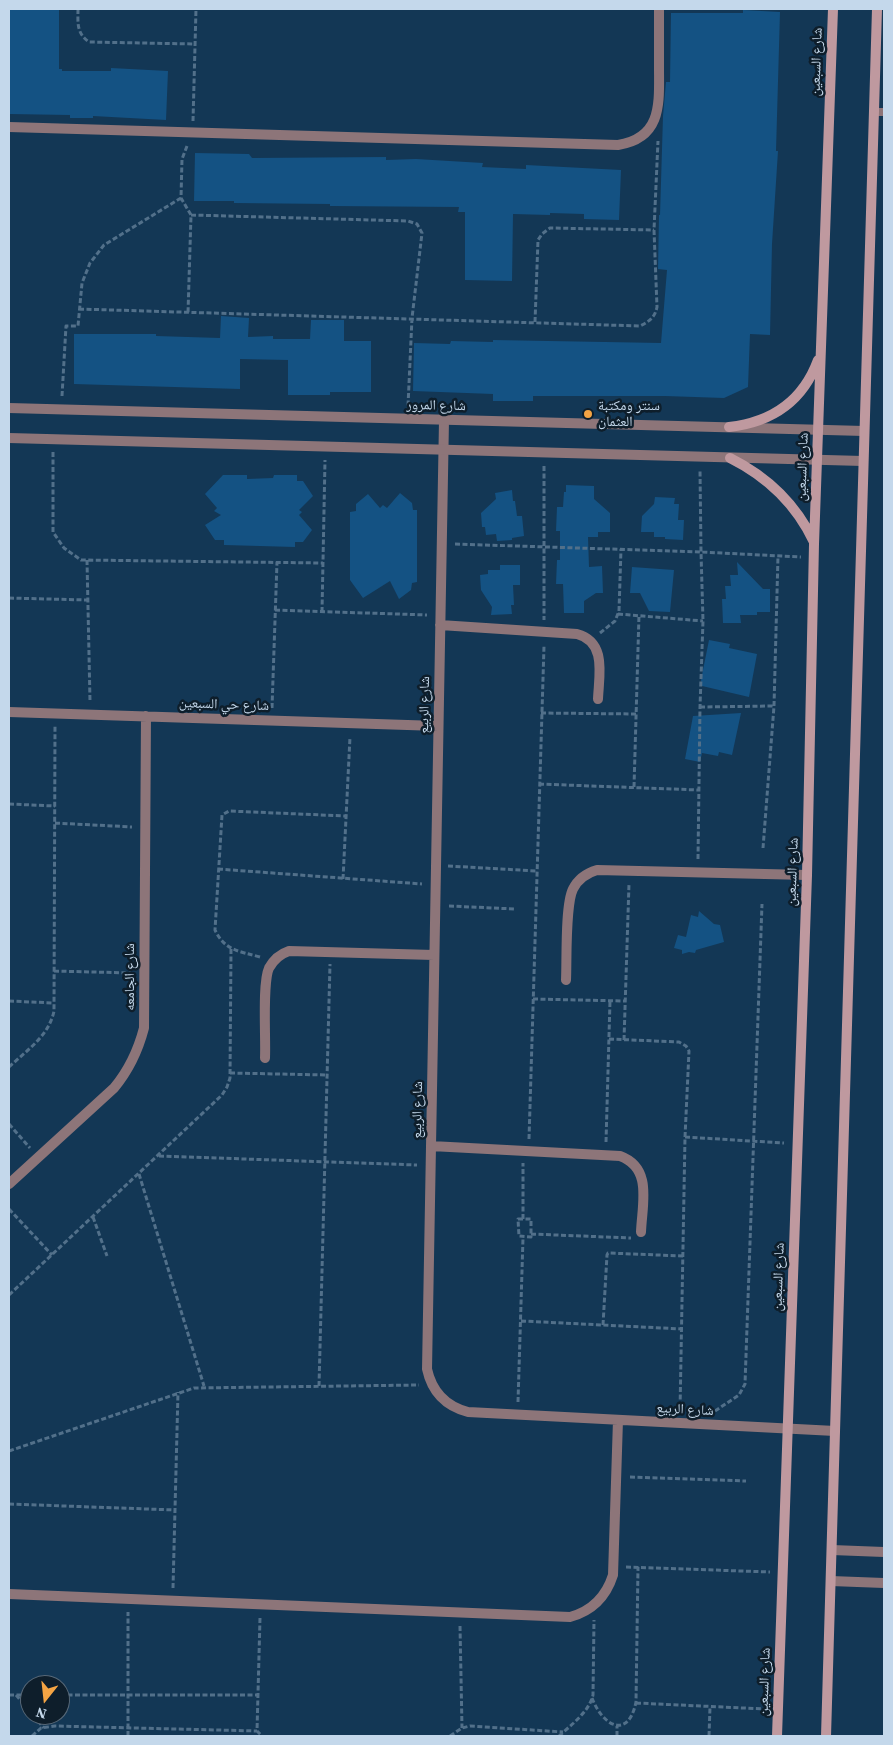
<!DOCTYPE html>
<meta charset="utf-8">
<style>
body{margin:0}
#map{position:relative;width:893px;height:1745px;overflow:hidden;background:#133755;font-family:"Source Serif 4",serif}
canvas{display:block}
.frame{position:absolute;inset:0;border:10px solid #c4d8eb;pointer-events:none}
.north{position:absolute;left:20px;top:1675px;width:50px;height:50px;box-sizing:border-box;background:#0e1e2b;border:1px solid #576878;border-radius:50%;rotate:196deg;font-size:14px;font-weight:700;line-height:20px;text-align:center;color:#c4d8eb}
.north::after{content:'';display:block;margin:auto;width:18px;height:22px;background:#f4a444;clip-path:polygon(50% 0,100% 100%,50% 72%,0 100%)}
</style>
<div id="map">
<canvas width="893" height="1745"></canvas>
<div class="frame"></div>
<div class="north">N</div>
</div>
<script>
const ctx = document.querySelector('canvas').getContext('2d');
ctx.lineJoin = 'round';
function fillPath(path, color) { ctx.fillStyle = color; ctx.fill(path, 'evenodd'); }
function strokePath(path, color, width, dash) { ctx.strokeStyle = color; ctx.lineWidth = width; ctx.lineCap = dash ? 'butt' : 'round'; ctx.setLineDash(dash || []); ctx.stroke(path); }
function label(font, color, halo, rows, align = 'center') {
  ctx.font = font + ' "Source Serif 4","Noto Naskh Arabic",serif'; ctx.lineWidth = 5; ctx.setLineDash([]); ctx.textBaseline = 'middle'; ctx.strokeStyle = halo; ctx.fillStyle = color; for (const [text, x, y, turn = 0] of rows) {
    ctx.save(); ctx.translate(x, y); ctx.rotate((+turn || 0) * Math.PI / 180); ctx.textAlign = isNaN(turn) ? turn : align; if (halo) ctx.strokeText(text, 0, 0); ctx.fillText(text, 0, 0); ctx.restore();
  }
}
fillPath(new Path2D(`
 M 9,9 L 59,9 L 59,69 L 62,69 L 62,71 L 111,71 L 111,68 L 168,71 L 166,120 L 93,116 L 93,118 L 70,118 L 70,115 L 9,114 Z
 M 743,10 L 780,12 L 776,151 L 778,151 L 772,244 L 770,335 L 750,334 L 748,387 L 724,398 L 665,396 L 533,396 L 533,401 L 493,401 L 493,394 L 413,391 L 414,343 L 450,344 L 451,341 L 493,342 L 493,340 L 661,343 L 667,270 L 658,269 L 659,215 L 660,215 L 663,116 L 666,82 L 670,82 L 671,13 L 743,13 Z
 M 195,153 L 249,154 L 252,158 L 386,157 L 386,160 L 416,159 L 483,163 L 482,167 L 526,169 L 526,165 L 621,170 L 619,220 L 584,219 L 584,214 L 550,213 L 550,215 L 513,214 L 512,281 L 465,280 L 465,212 L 458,212 L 459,207 L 330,206 L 330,204 L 234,203 L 234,201 L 194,201 Z
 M 221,316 L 249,318 L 248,337 L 273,336 L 273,339 L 310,339 L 311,320 L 344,320 L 344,341 L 371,341 L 371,392 L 330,392 L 330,395 L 288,395 L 288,360 L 240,359 L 240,389 L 74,384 L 74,334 L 156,334 L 156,336 L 220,338 Z
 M 223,475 L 247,475 L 247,479 L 273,478 L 274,475 L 297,475 L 297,481 L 303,481 L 313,496 L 299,510 L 302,512 L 299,515 L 312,530 L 303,542 L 295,542 L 295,547 L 224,545 L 224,540 L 215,540 L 205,525 L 221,515 L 214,511 L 217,508 L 205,494 Z
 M 566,485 L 594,486 L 594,499 L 610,513 L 610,532 L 598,532 L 598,537 L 588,537 L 589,567 L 602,566 L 603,593 L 596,593 L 584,601 L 584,613 L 564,613 L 563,584 L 556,584 L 557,560 L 560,560 L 560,531 L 556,531 L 557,507 L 563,507 L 564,492 L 566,492 Z
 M 512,490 L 513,501 L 515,501 L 517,516 L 522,516 L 524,536 L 512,538 L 512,540 L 497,541 L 496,534 L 486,535 L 485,527 L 482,527 L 481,513 L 496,499 L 495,493 Z
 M 400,493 L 412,503 L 413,510 L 417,510 L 417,582 L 412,583 L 411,590 L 399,599 L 390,581 L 363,598 L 350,580 L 350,512 L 356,511 L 356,504 L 368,494 L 380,508 L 383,505 L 387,508 Z
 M 655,497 L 675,498 L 674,504 L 679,504 L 678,520 L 684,520 L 683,540 L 665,539 L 665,537 L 654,537 L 654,532 L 641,532 L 642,516 L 654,504 Z
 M 737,562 L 763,589 L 770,589 L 770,612 L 757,612 L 757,615 L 740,615 L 741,623 L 723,623 L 722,599 L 726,599 L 725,586 L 731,586 L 730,575 L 738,575 Z
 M 500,565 L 520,565 L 520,585 L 513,585 L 514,605 L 511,605 L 512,614 L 491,615 L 492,607 L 481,590 L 480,575 L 488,574 L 488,570 L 500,570 Z
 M 632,567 L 674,570 L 670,612 L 649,611 L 640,593 L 630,593 Z
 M 709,640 L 730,644 L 729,648 L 757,654 L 749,697 L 702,686 L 701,680 Z
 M 741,713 L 732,755 L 719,752 L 718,756 L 702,753 L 700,762 L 685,759 L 693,716 Z
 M 699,911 L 714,924 L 720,925 L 724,942 L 696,950 L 695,953 L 689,952 L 682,954 L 682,950 L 674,948 L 678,935 L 686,937 L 691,915 L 698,917 Z`), '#145283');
strokePath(new Path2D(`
 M 78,9 C 78,22 76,33 89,42 L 195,44
 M 193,121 L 196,9
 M 187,146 L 182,159 L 181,198 L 191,215 L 188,313
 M 191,215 L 408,221 L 417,224 L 422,233 L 412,318 L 408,406
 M 79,309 L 640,326 C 650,321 655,317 657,307 L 654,230 L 658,141
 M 535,322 L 538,240 L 542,234 L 550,228 L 654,230
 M 62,396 L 66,326 L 78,326 L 82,283 L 90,263 L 104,245 L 181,198
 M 53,452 L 53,532 L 64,548 L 81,560 L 323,563
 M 544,466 L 544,620
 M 455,544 L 701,552 L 801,557
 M 87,560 L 90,701
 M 9,598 L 88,600
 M 275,610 L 427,615
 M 322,612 L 325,460
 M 618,614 L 703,621
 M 600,633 L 615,621 L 619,611 L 621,549
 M 700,707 L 774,706
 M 272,708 L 277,562
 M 541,713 L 636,714
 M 539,784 L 698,790
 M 634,787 L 639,615
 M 9,804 L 55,806
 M 55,823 L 132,827
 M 763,848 L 774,706 L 778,556
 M 698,859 L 700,707 L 703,621 L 701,552 L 700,470
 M 448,866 L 537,871
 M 218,869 L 422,884
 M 343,879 L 350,737
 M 449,906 L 515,909
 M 260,957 C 239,951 225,951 215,930 L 222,815 L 229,811 L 346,816
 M 54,971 L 131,973
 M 533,999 L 625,1001
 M 9,1001 L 54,1003
 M 609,1039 L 679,1042 L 686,1046 L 689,1051 L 685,1137 L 680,1411
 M 624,1040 L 629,884
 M 9,1067 C 26,1051 49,1036 54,1011 L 55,726
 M 230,1073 L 327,1075
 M 9,1124 L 30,1148
 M 685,1137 L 784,1143
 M 529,1139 L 544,646
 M 606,1142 L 610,1001
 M 159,1156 L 417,1165
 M 139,1174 L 204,1386
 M 9,1209 L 52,1255
 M 93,1217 L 107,1256
 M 518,1219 L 531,1219 L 531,1237 L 519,1236 Z
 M 523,1219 L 523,1163
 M 531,1234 L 631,1238
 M 9,1295 L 222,1095 L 227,1087 L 230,1078 L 231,949
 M 521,1321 L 682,1329
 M 603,1325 L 607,1255 L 608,1253 L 683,1256
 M 319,1386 L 330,964
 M 518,1402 L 523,1238
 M 715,1411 L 739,1395 L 745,1384 L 762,904
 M 9,1451 L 194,1388 L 419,1385
 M 630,1477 L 746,1481
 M 9,1504 L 175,1510
 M 626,1567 L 770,1572
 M 173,1588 L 178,1392
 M 260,1618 L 257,1731 L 262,1736
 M 460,1626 L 462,1728
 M 9,1695 L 30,1695
 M 16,1695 L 30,1711
 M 60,1695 L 258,1695
 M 592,1698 C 602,1725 628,1741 636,1702 L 638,1567
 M 636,1703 L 765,1709
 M 33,1715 L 44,1728
 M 32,1736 L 41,1728 L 55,1726 L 257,1731
 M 128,1736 L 128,1612
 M 450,1736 L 462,1728 L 470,1726 L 563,1732
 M 559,1736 C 571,1725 589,1712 593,1695 L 594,1620
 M 617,1736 L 617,1726
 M 709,1736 L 710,1707`), '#52708a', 3, [5, 2.5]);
strokePath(new Path2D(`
 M 874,112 L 884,112`), '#8d7579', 8);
strokePath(new Path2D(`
 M 9,127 L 618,145 C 663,138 659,102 659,67 C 659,47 659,28 659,9
 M 444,420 L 427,1369 C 432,1392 445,1406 468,1412 L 835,1431
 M 440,625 L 577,634 C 607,642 599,675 598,699
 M 9,712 L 438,726
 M 566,980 C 567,960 565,905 573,889 C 578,879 587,873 597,870 L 807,875
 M 265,1058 C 266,1039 262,983 269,968 C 274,959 280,954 289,951 L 434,955
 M 431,1146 L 620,1156 C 653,1168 642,1204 641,1232
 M 9,1184 L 114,1088 C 129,1070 138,1051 144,1028 L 146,716
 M 832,1550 L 884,1552
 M 831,1581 L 884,1583
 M 9,1594 L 570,1617 C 592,1611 606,1597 613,1575 L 618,1420`), '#8d7579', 10);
strokePath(new Path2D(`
 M 9,408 L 864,431
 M 9,438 L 863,461`), '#8d7579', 10);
strokePath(new Path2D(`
 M 729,427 C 773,422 803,401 818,360
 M 730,458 C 768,477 796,504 814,542
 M 777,1736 L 807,875 L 814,544 L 833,9
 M 826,1736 L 877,9`), '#bf999f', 10);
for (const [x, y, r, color] of [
 [588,414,5,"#f4a444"]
]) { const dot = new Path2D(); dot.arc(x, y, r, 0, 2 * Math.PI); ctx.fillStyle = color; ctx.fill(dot); strokePath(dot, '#0e1e2b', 2); }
label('14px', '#c4d8eb', '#0e1e2b', [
 ["شارع السبعين",817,62,-88],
 ["شارع المرور",436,406,1],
 ["شارع السبعين",803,467,-88],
 ["شارع حي السبعين",224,705,2],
 ["شارع الربيع",425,705,-89],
 ["شارع السبعين",793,872,-88],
 ["شارع الجامعه",130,977,-90],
 ["شارع الربيع",418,1110,-89],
 ["شارع السبعين",779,1277,-88],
 ["شارع الربيع",685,1410,3],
 ["شارع السبعين",765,1682,-88]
]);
label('14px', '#c4d8eb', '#0e1e2b', [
 ["سنتر ومكتبة",598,406],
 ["العثمان",598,422]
], 'left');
</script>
